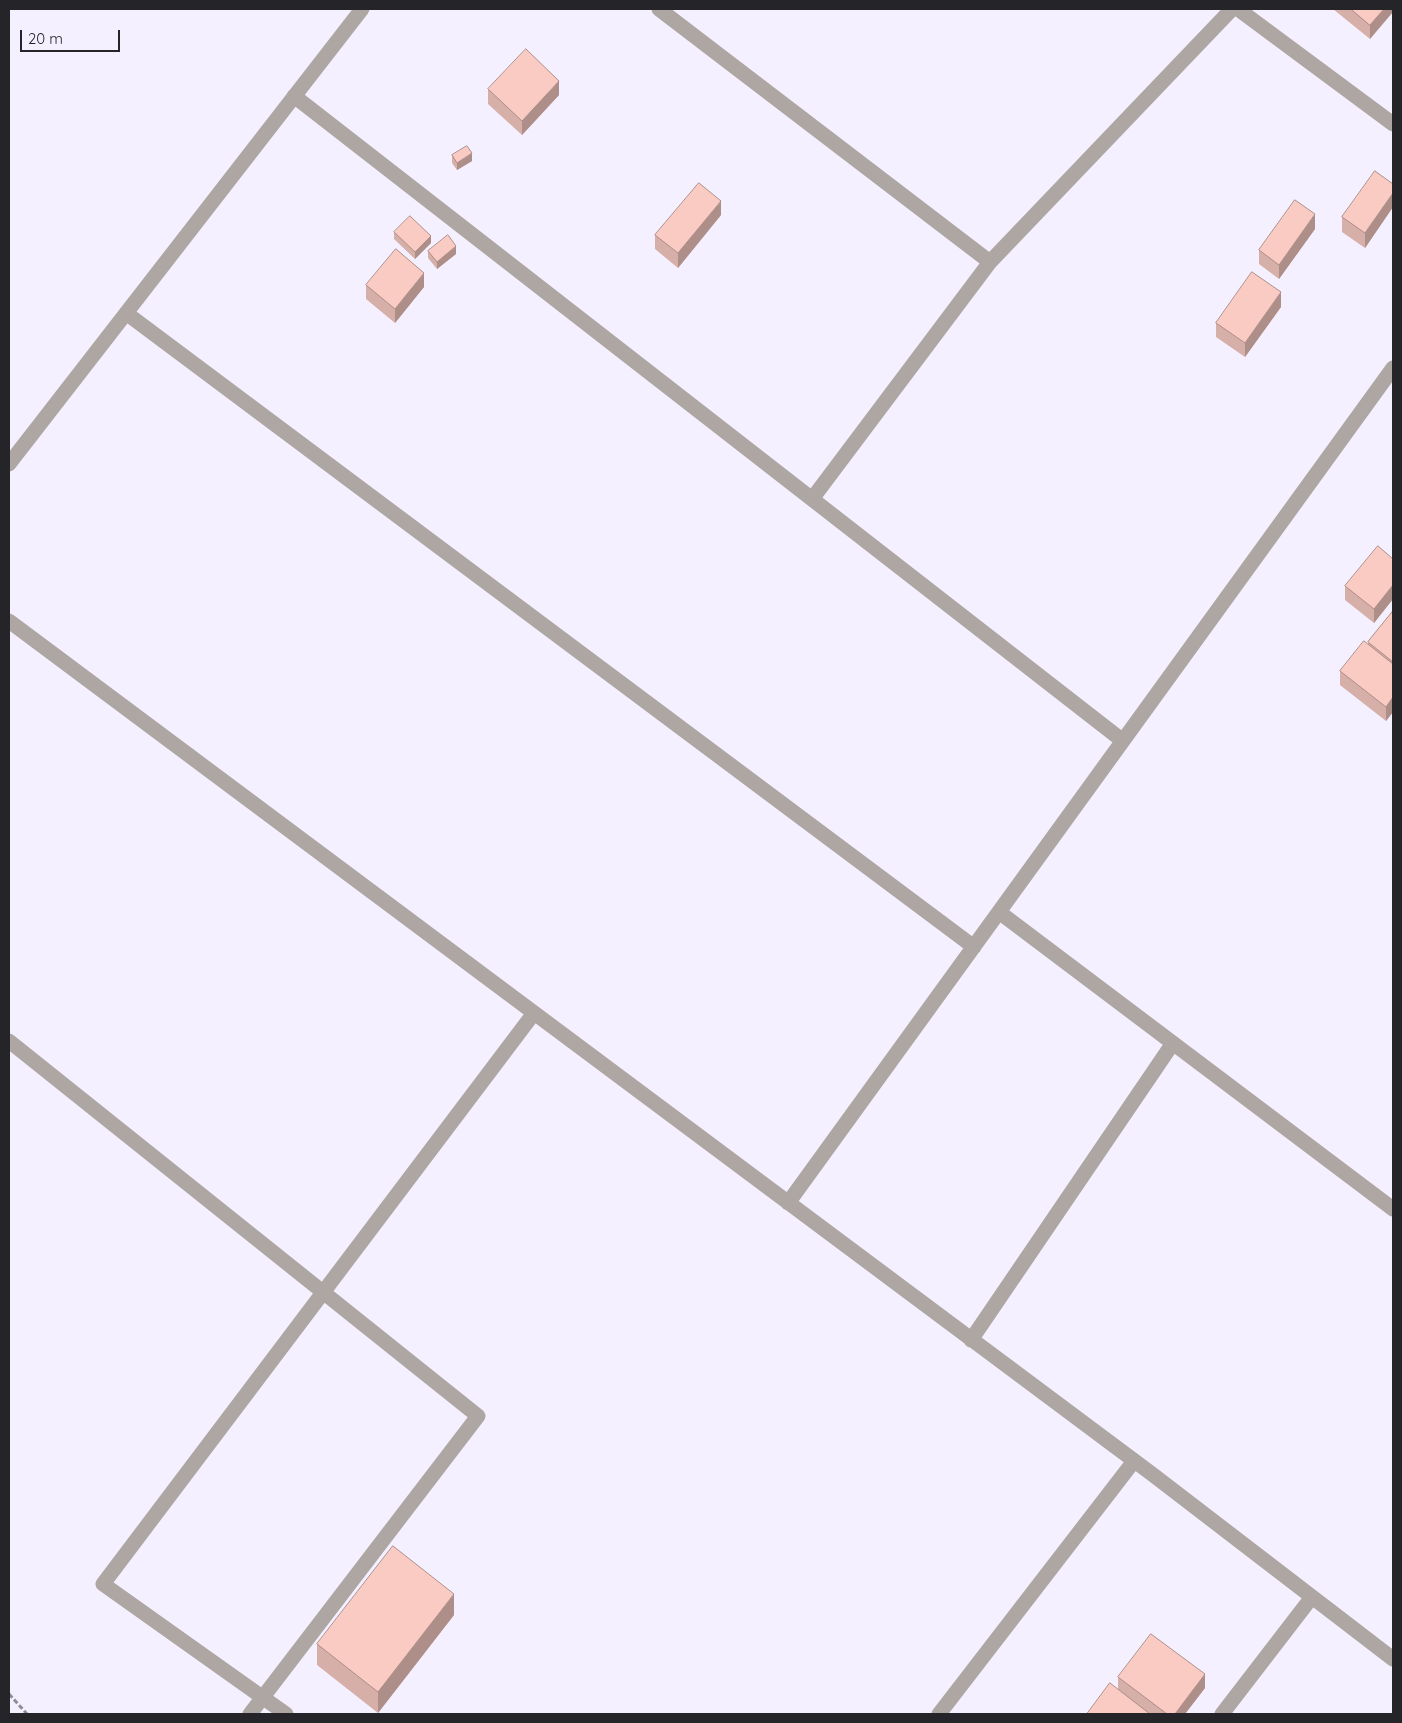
<!DOCTYPE html>
<style>
body{margin:0}
#map{position:relative;width:1402px;height:1723px;overflow:hidden;background:#f4f0ff;font-family:Quicksand,sans-serif}
canvas{display:block}
.frame{position:absolute;inset:0;border:10px solid #252429;pointer-events:none}
.scale{position:absolute;left:20px;top:30px;width:100px;height:22px;box-sizing:border-box;border:2px solid #252429;border-top:0;padding-left:6px;font-size:15px;line-height:18px;white-space:nowrap;color:#252429;-webkit-text-stroke:4px #f4f0ff;paint-order:stroke}
</style>
<div id="map">
<canvas width="1402" height="1723"></canvas>
<div class="frame"></div>
<div class="scale">20 m</div>
</div>
<script>
const ctx = document.querySelector('canvas').getContext('2d');
ctx.lineJoin = 'round';
function strokePath(path, color, width, dash) { ctx.strokeStyle = color; ctx.lineWidth = width; ctx.lineCap = dash ? 'butt' : 'round'; ctx.setLineDash(dash || []); ctx.stroke(path); }
function fillPath(path, color) { ctx.fillStyle = color; ctx.fill(path, 'evenodd'); }
strokePath(new Path2D(`
 M 9,1694 L 27,1714`), '#8f8c96', 3, [5, 2.5]);
strokePath(new Path2D(`
 M 659,9 L 990,262
 M 1238,9 L 1393,124
 M 294,96 L 1123,741
 M 126,313 L 974,947
 M 9,464 L 362,9
 M 812,499 L 990,262 L 1232,9
 M 9,621 L 1152,1474 L 1393,1659
 M 999,912 L 1393,1209
 M 9,1041 L 478,1416 L 250,1714
 M 788,1203 L 1393,368
 M 971,1340 L 1173,1043
 M 286,1714 L 103,1584 L 534,1013
 M 939,1714 L 1134,1461
 M 1222,1714 L 1312,1597`), '#ada6a3', 15);
fillPath(new Path2D(`
 M 1333,9 L 1393,9 L 1370,39 Z
 M 488,89 L 559,95 L 522,135 L 488,104 Z
 M 452,155 L 472,161 L 457,170 L 452,163 Z
 M 1393,184 L 1393,207 L 1365,248 L 1342,232 L 1342,217 Z
 M 721,215 L 678,268 L 655,249 L 655,235 Z
 M 1315,229 L 1279,279 L 1259,264 L 1259,250 Z
 M 394,232 L 431,243 L 415,259 L 394,239 Z
 M 428,251 L 456,254 L 437,269 L 428,258 Z
 M 366,285 L 424,287 L 395,323 L 366,299 Z
 M 1281,307 L 1245,357 L 1216,337 L 1216,323 Z
 M 1393,559 L 1393,599 L 1374,623 L 1345,600 L 1345,586 Z
 M 1393,611 L 1393,712 L 1386,721 L 1340,685 L 1340,671 L 1368,644 L 1368,642 Z
 M 454,1615 L 378,1713 L 317,1665 L 317,1644 Z
 M 1118,1677 L 1205,1688 L 1185,1714 L 1087,1714 L 1118,1689 Z`), '#d6afa8');
fillPath(new Path2D(`
 M 1384,9 L 1393,9 L 1393,12 L 1370,39 L 1370,25 Z
 M 559,81 L 559,95 L 522,135 L 522,121 Z
 M 472,153 L 472,161 L 457,170 L 457,163 Z
 M 1393,193 L 1393,207 L 1365,248 L 1365,233 Z
 M 721,201 L 721,215 L 678,268 L 678,253 Z
 M 1315,214 L 1315,229 L 1279,279 L 1279,265 Z
 M 431,236 L 431,243 L 415,259 L 415,252 Z
 M 456,246 L 456,254 L 437,269 L 437,262 Z
 M 424,273 L 424,287 L 395,323 L 395,309 Z
 M 1281,292 L 1281,307 L 1245,357 L 1245,343 Z
 M 1393,585 L 1393,599 L 1374,623 L 1374,609 Z
 M 1393,697 L 1393,712 L 1386,721 L 1386,707 Z
 M 454,1594 L 454,1615 L 378,1713 L 378,1692 Z
 M 1205,1674 L 1205,1688 L 1185,1714 L 1175,1714 Z`), '#ae8e88');
const building = new Path2D(`
 M 1351,9 L 1384,9 L 1370,25 Z
 M 526,49 L 559,81 L 522,121 L 488,89 Z
 M 467,146 L 472,153 L 457,163 L 452,155 Z
 M 1375,171 L 1393,184 L 1393,193 L 1365,233 L 1342,217 Z
 M 699,183 L 721,201 L 678,253 L 655,235 Z
 M 1295,200 L 1315,214 L 1279,265 L 1259,250 Z
 M 410,216 L 431,236 L 415,252 L 394,232 Z
 M 448,235 L 456,246 L 437,262 L 428,251 Z
 M 396,249 L 424,273 L 395,309 L 366,285 Z
 M 1252,272 L 1281,292 L 1245,343 L 1216,323 Z
 M 1378,546 L 1393,559 L 1393,585 L 1374,609 L 1345,586 Z
 M 1393,611 L 1393,662 L 1368,642 Z
 M 1364,641 L 1393,664 L 1393,697 L 1386,707 L 1340,671 Z
 M 393,1546 L 454,1594 L 378,1692 L 317,1644 Z
 M 1151,1634 L 1205,1674 L 1175,1714 L 1167,1714 L 1118,1677 Z
 M 1110,1683 L 1150,1714 L 1087,1714 Z`);
fillPath(building, '#f9cbc3');
strokePath(building, '#ae8e88', 1);
</script>
